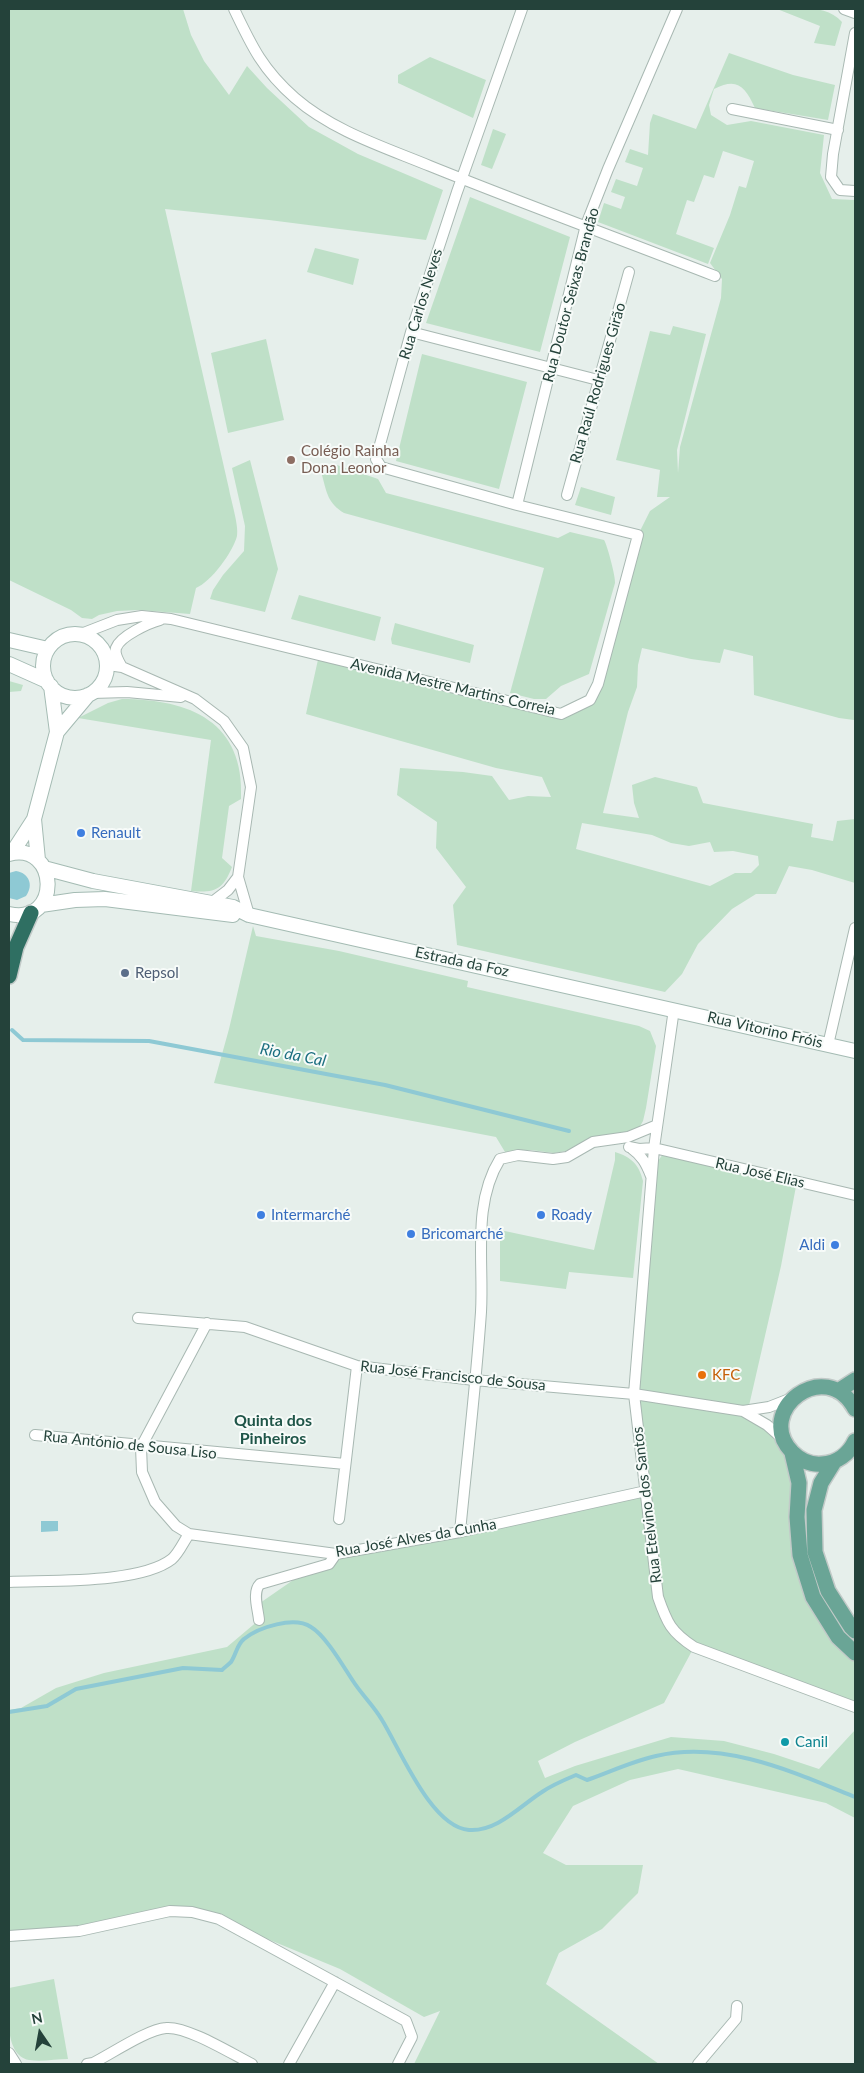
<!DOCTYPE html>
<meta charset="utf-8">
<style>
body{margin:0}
#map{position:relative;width:864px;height:2073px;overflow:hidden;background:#e6efeb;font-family:Lato,sans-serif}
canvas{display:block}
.frame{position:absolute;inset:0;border:10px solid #24423a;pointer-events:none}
.north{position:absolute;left:15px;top:2008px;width:50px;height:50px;-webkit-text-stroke:4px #f7fbf9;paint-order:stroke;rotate:348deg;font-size:14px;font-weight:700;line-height:20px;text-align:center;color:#24423a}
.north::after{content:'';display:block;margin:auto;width:18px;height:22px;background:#24423a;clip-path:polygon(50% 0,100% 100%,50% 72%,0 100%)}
</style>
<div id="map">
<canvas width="864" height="2073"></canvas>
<div class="frame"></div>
<div class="north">N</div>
</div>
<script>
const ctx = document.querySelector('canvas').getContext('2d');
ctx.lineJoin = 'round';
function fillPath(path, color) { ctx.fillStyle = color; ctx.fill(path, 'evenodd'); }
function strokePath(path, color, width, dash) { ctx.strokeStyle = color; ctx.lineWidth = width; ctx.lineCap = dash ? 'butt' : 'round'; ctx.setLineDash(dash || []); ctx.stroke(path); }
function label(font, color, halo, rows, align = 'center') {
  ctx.font = font + ' Lato,sans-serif'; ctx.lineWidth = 4; ctx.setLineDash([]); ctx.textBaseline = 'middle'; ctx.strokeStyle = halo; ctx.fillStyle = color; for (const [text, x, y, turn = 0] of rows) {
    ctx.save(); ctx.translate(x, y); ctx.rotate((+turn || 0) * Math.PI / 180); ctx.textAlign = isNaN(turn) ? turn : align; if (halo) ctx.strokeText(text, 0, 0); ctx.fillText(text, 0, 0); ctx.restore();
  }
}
fillPath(new Path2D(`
 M 9,9 L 183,9 L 191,35 L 204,61 L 229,95 L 247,66 L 267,88 L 309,127 L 358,154 L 443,190 L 426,240 L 269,220 L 165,209 L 229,489 C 231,501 239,525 237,536 C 233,552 211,582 196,588 L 190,614 L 139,610 L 117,611 L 99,615 L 92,619 L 82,618 L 71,610 L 9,580 Z
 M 777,9 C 799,9 826,4 842,22 L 835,46 L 814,43 L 820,26 Z
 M 729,53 L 793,75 L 835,85 L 828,120 L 755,108 C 745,86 737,77 714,89 L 709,105 L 711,115 L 727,125 L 751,121 L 824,135 L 820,173 L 832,199 L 855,200 L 855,722 L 854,720 L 839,718 L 754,695 L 753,656 L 724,649 L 720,663 L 691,659 L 642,648 L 638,665 L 637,687 L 628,712 L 603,813 L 639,818 L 634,803 L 632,785 L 655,777 L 697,787 L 703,803 L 813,824 L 811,837 L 833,841 L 837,821 L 855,819 L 855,883 L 812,870 L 789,866 L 776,894 L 756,894 L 732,909 L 698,944 L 682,974 L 665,992 L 457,945 L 453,905 L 466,887 L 436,848 L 437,822 L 397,795 L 400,768 L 463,772 L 492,776 L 509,800 L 528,796 L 551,797 L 542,777 L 496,768 L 306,714 L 319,655 L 561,714 L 590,699 L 638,535 L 650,511 L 670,497 L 657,497 L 660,470 L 616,460 L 650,331 L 670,335 L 673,326 L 706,334 L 677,450 L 678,473 L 680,447 L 721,298 L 722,279 L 710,263 L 730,215 L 739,186 L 746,188 L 754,161 L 723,151 L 714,178 L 704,175 L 694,202 L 687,200 L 676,234 L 714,248 L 708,264 L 598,222 L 604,203 L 621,209 L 625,197 L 611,192 L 616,179 L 637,186 L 643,168 L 625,162 L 630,149 L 648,155 L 650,123 L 653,114 L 696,129 ZM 582,823 L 652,835 L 671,843 L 689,846 L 710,842 L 714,852 L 733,851 L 758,856 L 759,865 L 751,873 L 735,873 L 710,886 L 576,849 Z
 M 430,57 L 486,80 L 473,118 L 398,83 L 398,75 Z
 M 493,129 L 506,134 L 492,169 L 481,165 Z
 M 470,197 L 570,237 L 540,352 L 426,323 Z
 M 315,248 L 359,259 L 353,285 L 307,272 Z
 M 266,339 L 284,420 L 228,433 L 211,353 Z
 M 422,354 L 527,382 L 499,489 L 396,461 Z
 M 250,460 L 278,569 L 265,612 L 210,599 L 213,590 L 223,575 L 244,551 L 245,526 L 232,468 Z
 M 329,465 L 337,465 L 378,479 L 386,493 L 558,538 L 570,532 L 604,540 C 607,544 616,578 615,583 L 589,674 L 561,686 L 546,699 L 534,699 L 510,693 L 544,568 L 344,513 C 328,503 327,494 322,475 Z
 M 581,487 L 615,497 L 611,515 L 575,505 Z
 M 299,595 L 381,617 L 375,641 L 291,619 Z
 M 395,623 L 474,645 L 470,663 L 392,644 L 391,639 Z
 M 9,681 L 23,685 L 21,691 L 9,692 Z
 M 122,699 C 190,699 245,722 241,799 L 229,806 L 222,858 L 232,867 C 223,890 215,893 191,891 L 211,740 L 78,718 L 108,703 Z
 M 253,926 L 256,936 L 339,951 L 468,981 L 467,987 L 639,1026 L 650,1031 L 656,1046 L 646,1108 L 643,1121 L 638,1130 L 583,1144 L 566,1151 L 554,1153 L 531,1150 L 505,1152 L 496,1137 L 214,1083 L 229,1029 Z
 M 665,1151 L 797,1181 L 781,1266 L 748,1410 L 787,1447 L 797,1517 L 813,1597 L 855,1653 L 855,1707 L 694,1647 L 664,1703 L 575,1742 L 538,1761 L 545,1778 L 575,1766 L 671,1737 L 724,1741 L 774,1754 L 819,1769 L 855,1730 L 855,1818 L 826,1803 L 678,1769 L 630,1780 L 573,1806 L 543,1853 L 566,1865 L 643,1865 L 638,1893 L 602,1929 L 559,1953 L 546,1984 L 659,2064 L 414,2064 L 440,2011 L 424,2017 L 340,1969 L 219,1919 L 192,1912 L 79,1931 L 9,1936 L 9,1710 L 21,1708 L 56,1688 L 104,1673 L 227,1647 L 259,1620 L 260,1603 L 299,1576 L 338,1557 L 643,1494 L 634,1394 L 658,1161 Z
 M 615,1152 C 631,1157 639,1164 643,1181 L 633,1278 L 569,1272 L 566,1289 L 500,1281 L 500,1230 L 594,1250 L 615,1160 Z
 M 54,1979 L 68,2059 C 56,2059 42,2062 29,2060 C 3,2055 9,2008 9,1988 Z`), '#bfe0c8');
fillPath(new Path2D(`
 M 16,871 C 29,873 34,885 26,896 L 17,900 L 9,898 L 9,873 Z
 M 41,1521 L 58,1521 L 58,1531 L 41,1532 Z`), '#8ec9d4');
strokePath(new Path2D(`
 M 12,1030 L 23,1040 L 149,1041 L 385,1085 L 569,1131
 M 9,1712 L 47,1706 L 76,1689 L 183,1668 L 222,1670 C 225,1667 228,1665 231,1662 C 236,1655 237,1644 244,1639 C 259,1627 294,1616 311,1627 C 326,1636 343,1666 353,1681 C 362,1695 374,1706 382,1720 C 400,1749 431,1827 469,1830 C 497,1832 520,1806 542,1792 C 552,1785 564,1780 576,1775 L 587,1780 C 610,1772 633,1761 656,1756 C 724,1740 793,1772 855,1797`), '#8ec9d4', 4);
const street = new Path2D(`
 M 234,9 C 252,47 263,70 295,98 C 333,131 384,147 430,166 C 524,204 620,239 715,276
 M 844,9 L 855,13
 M 855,33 L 833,154 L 831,177 L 840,190 L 855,191
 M 732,109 L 838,130
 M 411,332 L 598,380
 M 567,495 L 629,272
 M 517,505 L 586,225 L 608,169 L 677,9
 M 81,634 L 117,620 L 142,616 L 171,619 L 561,714 L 590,700 L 598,684 L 638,535 L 517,505 L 381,467 L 376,459 L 411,332 L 457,192 L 522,9
 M 108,665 L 122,667 L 195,699 L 224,721 L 243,748 L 251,787 L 238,877 L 249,915
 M 122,667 C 119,662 114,654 116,648 C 120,636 149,623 160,620
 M 92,693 L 127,692 L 181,697
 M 211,903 L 228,890 L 238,877
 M 674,1009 L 654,1148 L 634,1394 L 658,1597 C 667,1623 671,1632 694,1647 L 855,1707
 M 828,1045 L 855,928
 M 629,1147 L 639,1149 L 654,1148 L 855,1195
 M 631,1148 C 642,1156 646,1163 651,1176
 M 138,1318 L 245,1327 L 357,1366 L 474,1380 L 634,1394 L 743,1411 L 769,1407 L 792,1398
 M 207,1323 L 141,1447 L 142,1472 L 155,1502 L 176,1526 L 189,1534 L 336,1554 L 460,1532 L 646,1491
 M 743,1411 L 767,1425 L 784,1440
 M 35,1435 L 345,1464
 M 339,1519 L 357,1366
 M 460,1532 C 467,1459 476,1385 481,1312 C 484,1261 472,1204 500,1159 L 518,1155 L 553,1159 L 567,1157 L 593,1142 L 628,1137 L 657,1125
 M 9,1582 C 50,1580 140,1584 172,1559 C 179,1553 184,1541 189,1534
 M 259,1620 C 258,1609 252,1592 260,1584 L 329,1564 L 336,1554
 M 9,1936 L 79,1931 L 170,1911 L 192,1912 L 219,1919 L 406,2021 L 412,2037 L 398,2064
 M 9,2053 L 16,2064
 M 87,2064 L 93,2063 C 111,2054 148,2029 166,2028 C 187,2026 232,2054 252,2064
 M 289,2064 L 335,1982
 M 698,2064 L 736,2019 L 737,2006`);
const secondary = new Path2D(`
 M43 666a32 32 0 1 1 64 0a32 32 0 1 1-64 0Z
 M 9,640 L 48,649
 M 9,664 L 47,681
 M 57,732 L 88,695
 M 34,819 L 38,860
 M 12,853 L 34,819 L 57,732 L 51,686
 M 9,854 C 59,841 62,926 9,914
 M 44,868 L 93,881 L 233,907 L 249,915 L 855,1051
 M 41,905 L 75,900 L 105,899 L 233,915`);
const primary = new Path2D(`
 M 838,1391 L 855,1380
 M 855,1409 C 826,1355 753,1411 792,1452 C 800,1460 811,1465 822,1464 C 837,1463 849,1454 855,1441
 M 792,1453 L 799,1483 L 797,1517 L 800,1555 L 813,1597 L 838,1637 L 855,1653
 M 834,1462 L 821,1483 L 814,1510 L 815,1552 L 828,1591 L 851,1627 L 855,1631`);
const highway = new Path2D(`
 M 9,976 L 16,947 L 31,913`);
strokePath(street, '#a8b8b2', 12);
strokePath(secondary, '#a4bbb3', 16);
strokePath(primary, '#c2cac8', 18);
strokePath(highway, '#c2cac8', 18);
strokePath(street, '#fff', 10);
strokePath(secondary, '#fff', 14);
strokePath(primary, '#6aa596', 15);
strokePath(highway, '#2f6f62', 15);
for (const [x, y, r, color] of [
 [291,460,5,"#8d6e63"],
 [81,833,5,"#3f7fe0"],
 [125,973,5,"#5c6f8a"],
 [261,1215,5,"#3f7fe0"],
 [541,1215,5,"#3f7fe0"],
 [411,1234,5,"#3f7fe0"],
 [835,1245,5,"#3f7fe0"],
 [702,1375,5,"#e8710a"],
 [785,1742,5,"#0f9aa8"]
]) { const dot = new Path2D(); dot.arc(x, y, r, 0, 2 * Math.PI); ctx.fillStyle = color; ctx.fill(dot); strokePath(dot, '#f7fbf9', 2); }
label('15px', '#24423a', '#f7fbf9', [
 ["Rua Doutor Seixas Brandão",571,295,-75],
 ["Rua Carlos Neves",421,304,-73],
 ["Rua Raúl Rodrigues Girão",598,383,-74],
 ["Avenida Mestre Martins Correia",453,687,13],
 ["Estrada da Foz",462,962,12],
 ["Rua Vitorino Fróis",765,1030,13],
 ["Rua José Elias",760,1173,13],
 ["Rua José Francisco de Sousa",453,1376,6],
 ["Rua António de Sousa Liso",130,1445,6],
 ["Rua Etelvino dos Santos",647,1505,-97],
 ["Rua José Alves da Cunha",416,1538,-10]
]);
label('15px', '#785e54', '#f7fbf9', [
 ["Colégio Rainha",301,451],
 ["Dona Leonor",301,468]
], 'left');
label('15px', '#366cbe', '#f7fbf9', [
 ["Renault",91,833],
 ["Intermarché",271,1215],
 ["Roady",551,1215],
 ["Bricomarché",421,1234],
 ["Aldi",825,1245,"right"]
], 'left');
label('15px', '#4e5e75', '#f7fbf9', [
 ["Repsol",135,973]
], 'left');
label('15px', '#c56008', '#f7fbf9', [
 ["KFC",712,1375]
], 'left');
label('15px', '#0d838f', '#f7fbf9', [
 ["Canil",795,1742]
], 'left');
label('italic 16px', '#1c6f80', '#f7fbf9', [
 ["Rio da Cal",293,1055,11]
]);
label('bold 16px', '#1f5548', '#f7fbf9', [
 ["Quinta dos",273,1421],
 ["Pinheiros",273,1439]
]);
</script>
